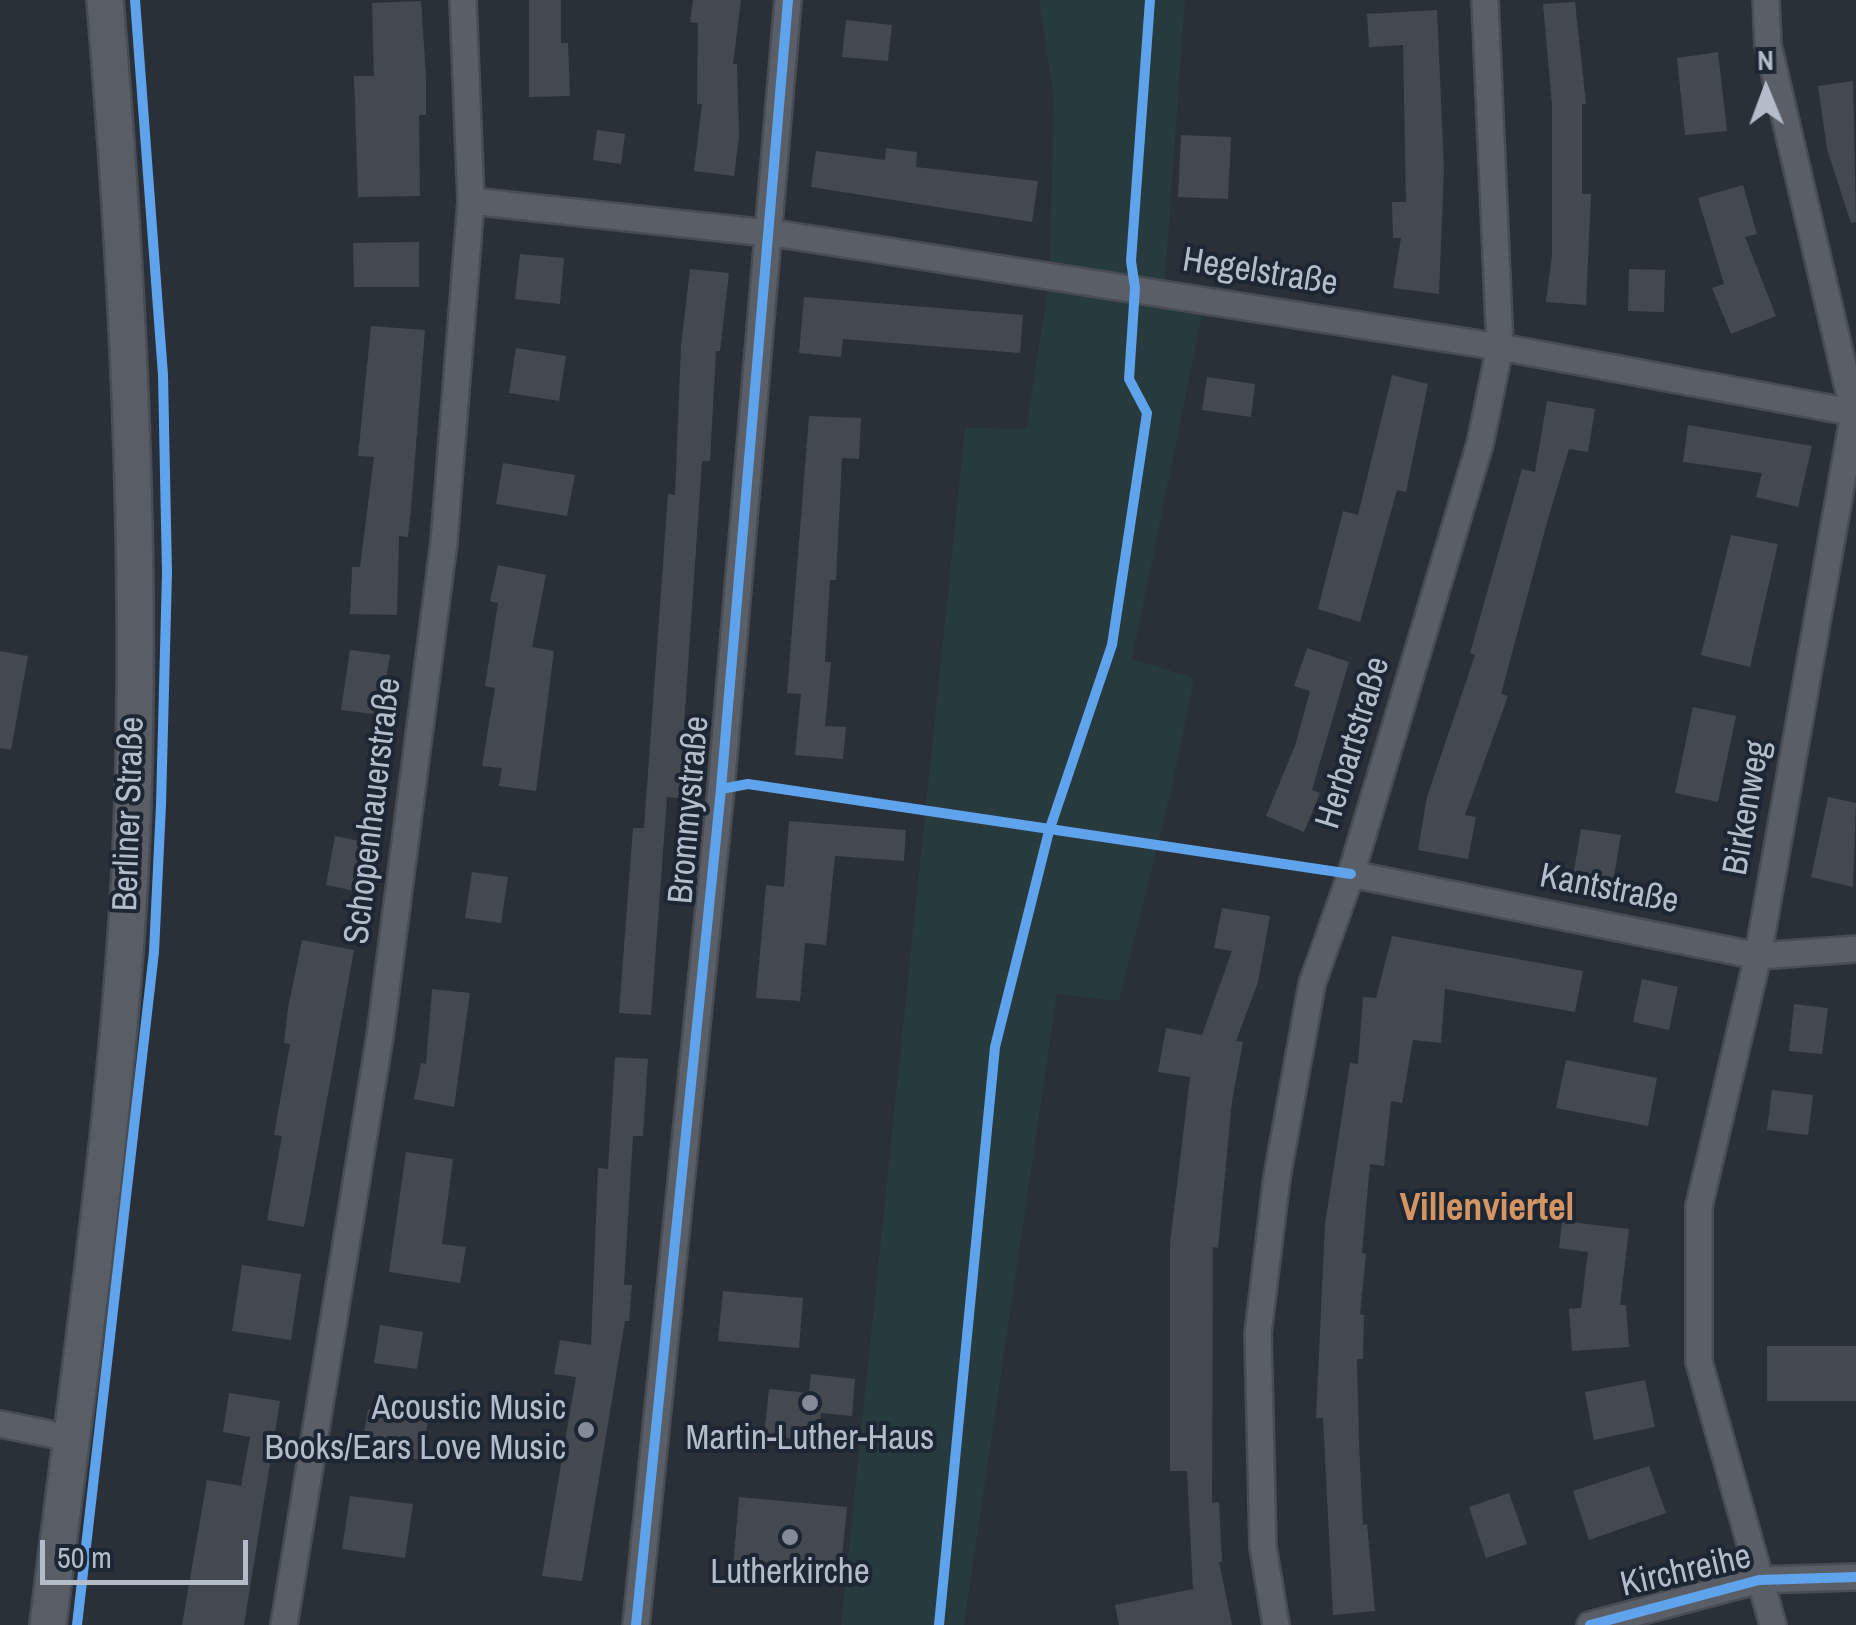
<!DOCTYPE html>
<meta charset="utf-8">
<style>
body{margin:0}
#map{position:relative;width:1856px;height:1625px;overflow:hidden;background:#2a3038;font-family:"Archivo Narrow",sans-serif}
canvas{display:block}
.north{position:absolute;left:1716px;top:40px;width:100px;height:100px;-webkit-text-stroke:8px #1d2633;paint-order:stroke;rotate:359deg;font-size:28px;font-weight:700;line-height:40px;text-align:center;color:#b4bcc9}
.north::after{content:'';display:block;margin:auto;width:35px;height:45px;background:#b4bcc9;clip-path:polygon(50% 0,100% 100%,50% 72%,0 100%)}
.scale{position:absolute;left:40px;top:1540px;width:208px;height:45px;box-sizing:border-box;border:5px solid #b4bcc9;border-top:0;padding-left:12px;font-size:30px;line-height:35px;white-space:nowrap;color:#b4bcc9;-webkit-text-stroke:8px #1d2633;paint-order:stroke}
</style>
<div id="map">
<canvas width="1856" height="1625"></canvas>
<div class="north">N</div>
<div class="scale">50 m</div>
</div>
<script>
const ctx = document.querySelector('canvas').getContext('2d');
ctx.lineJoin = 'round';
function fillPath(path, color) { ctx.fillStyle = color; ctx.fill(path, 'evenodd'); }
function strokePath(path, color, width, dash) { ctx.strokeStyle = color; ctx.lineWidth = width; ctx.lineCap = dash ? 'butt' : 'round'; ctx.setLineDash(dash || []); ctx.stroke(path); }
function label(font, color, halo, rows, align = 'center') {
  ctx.font = font + ' "Archivo Narrow",sans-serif'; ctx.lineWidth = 8; ctx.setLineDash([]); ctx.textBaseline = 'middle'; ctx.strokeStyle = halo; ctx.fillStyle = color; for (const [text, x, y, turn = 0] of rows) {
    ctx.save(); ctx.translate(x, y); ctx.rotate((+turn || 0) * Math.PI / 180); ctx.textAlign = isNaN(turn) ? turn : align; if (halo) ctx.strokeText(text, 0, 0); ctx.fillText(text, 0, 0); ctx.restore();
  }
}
fillPath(new Path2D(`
 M 1039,0 L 1185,0 L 1164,293 L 1204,306 L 1132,659 L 1194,678 L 1172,787 L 1119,1001 L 1057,994 L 964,1625 L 841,1625 L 965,428 L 1026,429 L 1049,282 L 1054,100 Z`), '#273a3e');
fillPath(new Path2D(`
 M 529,0 L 561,0 L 561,43 L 568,43 L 570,96 L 529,97 Z
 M 693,0 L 741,0 L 733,64 L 737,64 L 739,137 L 734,176 L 694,171 L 702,104 L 697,104 L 698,23 L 690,22 Z
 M 421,1 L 426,76 L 426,115 L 419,115 L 420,196 L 358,197 L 354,76 L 374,76 L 372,3 Z
 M 1575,2 L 1586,104 L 1582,104 L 1582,194 L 1591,194 L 1586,305 L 1546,302 L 1552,255 L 1552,105 L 1543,4 Z
 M 1437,10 L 1444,169 L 1439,294 L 1393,288 L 1401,238 L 1393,238 L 1392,202 L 1406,202 L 1403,45 L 1369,47 L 1367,14 Z
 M 846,20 L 892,25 L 888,61 L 842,57 Z
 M 1718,52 L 1727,131 L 1685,135 L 1677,58 Z
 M 1853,81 L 1856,222 L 1851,223 L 1827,149 L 1818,86 Z
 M 597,130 L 625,134 L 621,164 L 593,160 Z
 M 1181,135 L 1231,137 L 1228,199 L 1178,197 Z
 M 886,148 L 917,152 L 916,167 L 1038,181 L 1032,222 L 811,187 L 816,151 L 885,160 Z
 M 1743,185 L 1757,234 L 1745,237 L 1776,316 L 1731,334 L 1712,288 L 1724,284 L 1698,198 Z
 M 419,242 L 419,287 L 354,287 L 353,243 Z
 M 520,254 L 564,258 L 560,304 L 515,299 Z
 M 690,269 L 729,273 L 720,351 L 716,351 L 710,461 L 702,461 L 679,798 L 667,797 L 651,1015 L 619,1013 L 633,828 L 644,828 L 668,494 L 675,495 L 681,346 Z
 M 1629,269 L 1665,270 L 1664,312 L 1628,311 Z
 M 804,297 L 1023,315 L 1020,353 L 843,339 L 841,357 L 799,353 Z
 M 371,326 L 425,330 L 411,509 L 408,537 L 399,536 L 397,615 L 350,614 L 352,567 L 360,567 L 374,457 L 358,456 Z
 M 516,348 L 566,356 L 559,401 L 509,393 Z
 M 1392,375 L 1428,384 L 1406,492 L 1397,490 L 1360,622 L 1318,609 L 1343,511 L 1358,515 Z
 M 1207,377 L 1255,384 L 1251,417 L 1202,410 Z
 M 1547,401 L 1595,409 L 1588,452 L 1569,449 L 1549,515 L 1501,694 L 1508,696 L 1465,815 L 1476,817 L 1468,859 L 1418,850 L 1427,797 L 1475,655 L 1470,653 L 1522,469 L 1535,472 Z
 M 809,416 L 861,418 L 859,459 L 842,458 L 836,580 L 830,580 L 825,662 L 831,662 L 825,726 L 846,727 L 843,759 L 795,755 L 801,694 L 787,693 Z
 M 1688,425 L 1812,446 L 1798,507 L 1756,497 L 1762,473 L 1683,462 Z
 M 503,463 L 575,475 L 567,516 L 496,504 Z
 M 1731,535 L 1778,544 L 1750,667 L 1701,655 Z
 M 498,565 L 546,575 L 532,647 L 554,651 L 536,791 L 499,786 L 502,768 L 482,766 L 495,688 L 485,686 L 498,603 L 490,601 Z
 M 1307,648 L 1349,662 L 1312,790 L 1320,793 L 1304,832 L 1266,816 L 1295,746 L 1310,691 L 1294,686 Z
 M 350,650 L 390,655 L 380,715 L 341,710 Z
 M 0,651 L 28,656 L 11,750 L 0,748 Z
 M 1693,707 L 1736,716 L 1718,802 L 1675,793 Z
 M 1828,797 L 1856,803 L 1853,887 L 1811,877 Z
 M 789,821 L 906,830 L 904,861 L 835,856 L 826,945 L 805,943 L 800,1001 L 756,998 L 766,885 L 784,887 Z
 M 1581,829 L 1621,835 L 1613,882 L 1573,876 Z
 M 335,836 L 369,843 L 360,892 L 326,885 Z
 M 472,872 L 508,877 L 501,923 L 465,918 Z
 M 1222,908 L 1270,916 L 1258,982 L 1236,1041 L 1243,1042 L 1232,1101 L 1218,1248 L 1213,1247 L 1212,1503 L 1219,1502 L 1222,1562 L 1219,1562 L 1232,1625 L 1119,1625 L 1115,1605 L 1193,1589 L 1187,1471 L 1170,1471 L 1170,1243 L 1190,1077 L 1158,1072 L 1166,1028 L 1202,1035 L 1232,951 L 1214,948 Z
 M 1392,936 L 1583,971 L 1575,1012 L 1445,989 L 1441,1043 L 1413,1040 L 1402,1103 L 1391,1101 L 1384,1166 L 1370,1164 L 1362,1253 L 1366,1254 L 1360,1314 L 1364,1315 L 1363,1359 L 1357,1359 L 1359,1443 L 1363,1525 L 1367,1524 L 1375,1611 L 1333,1615 L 1323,1418 L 1316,1418 L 1325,1224 L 1350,1063 L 1358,1064 L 1363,997 L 1376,998 Z
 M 302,940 L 354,950 L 304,1227 L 267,1220 L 282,1136 L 274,1135 L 290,1044 L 284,1043 L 288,1008 Z
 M 1642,979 L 1678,987 L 1669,1030 L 1633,1022 Z
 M 432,989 L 470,993 L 454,1107 L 414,1099 L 421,1063 L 426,1064 Z
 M 1794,1004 L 1828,1008 L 1822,1054 L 1789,1051 Z
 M 615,1057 L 648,1059 L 643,1136 L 633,1136 L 624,1285 L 632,1285 L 629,1321 L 625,1321 L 582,1581 L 542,1576 L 576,1377 L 554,1374 L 560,1340 L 591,1345 L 598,1168 L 608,1169 Z
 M 1566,1060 L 1657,1078 L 1648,1126 L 1556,1108 Z
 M 1772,1090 L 1813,1095 L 1808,1135 L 1767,1130 Z
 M 406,1152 L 453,1159 L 442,1244 L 466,1247 L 460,1283 L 389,1272 Z
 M 1562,1221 L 1629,1229 L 1620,1305 L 1626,1305 L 1629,1347 L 1572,1351 L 1569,1309 L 1581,1308 L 1588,1252 L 1559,1248 Z
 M 242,1265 L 301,1274 L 291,1340 L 232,1331 Z
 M 723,1291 L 803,1298 L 799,1348 L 718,1341 Z
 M 380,1325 L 423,1332 L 417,1369 L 374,1363 Z
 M 1767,1346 L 1856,1346 L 1856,1401 L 1767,1401 Z
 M 811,1374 L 855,1379 L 852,1416 L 821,1413 L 818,1441 L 764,1436 L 769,1389 L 809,1393 Z
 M 1645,1380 L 1655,1427 L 1594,1440 L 1585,1392 Z
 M 229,1393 L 280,1401 L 244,1625 L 182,1625 L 207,1480 L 241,1486 L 250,1437 L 223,1432 Z
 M 368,1409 L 428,1419 L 422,1460 L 361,1450 Z
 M 1649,1466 L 1666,1513 L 1589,1540 L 1573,1491 Z
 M 1509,1493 L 1527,1544 L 1486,1558 L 1469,1507 Z
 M 350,1496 L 413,1504 L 405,1558 L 342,1549 Z
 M 739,1497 L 847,1507 L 840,1577 L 733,1567 Z`), '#444950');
const street = new Path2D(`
 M 1766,0 L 1768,45 L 1854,413 L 1758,956 L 1699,1206 L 1699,1362 L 1773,1625
 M 471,201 L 786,235 L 1500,347 L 1856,413
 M 1351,874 L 1758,956 L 1856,949
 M 0,1424 L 70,1438
 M 284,1625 L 380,1036 L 444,542 L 471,201 L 463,0
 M 636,1625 L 721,789 L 788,0
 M 1276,1625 L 1263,1547 L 1258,1333 L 1277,1177 L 1312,984 L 1351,874 L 1480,444 L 1500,347 L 1485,0
 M 1590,1625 L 1759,1580 L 1856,1577`);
const secondary = new Path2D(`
 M 48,1625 C 81,1352 124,1077 133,802 C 141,534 127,267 105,0`);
strokePath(street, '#484c53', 30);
strokePath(secondary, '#484c53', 40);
strokePath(street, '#5a5e66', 25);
strokePath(secondary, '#595d64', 35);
strokePath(new Path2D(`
 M 721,789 L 748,784 L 1351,874
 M 77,1625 L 154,952 L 161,805 L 167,573 L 163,375 L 135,0
 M 636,1625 L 721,789 L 788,0
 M 939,1625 L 995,1047 L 1049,831 L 1112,645 L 1147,413 L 1129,379 L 1135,288 L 1131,261 L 1150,0
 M 1590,1625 L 1759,1580 L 1856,1577`), '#60a3ed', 10);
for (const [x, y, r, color] of [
 [810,1403,10,"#848b96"],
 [586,1430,10,"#848b96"],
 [790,1537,10,"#848b96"]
]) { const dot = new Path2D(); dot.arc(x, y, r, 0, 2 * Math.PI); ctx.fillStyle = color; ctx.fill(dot); strokePath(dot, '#1d2633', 4); }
label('35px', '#b4bcc9', '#1d2633', [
 ["Hegelstraße",1260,273,9],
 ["Herbartstraße",1354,743,-73],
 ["Birkenweg",1748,808,-80],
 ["Brommystraße",690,810,-85],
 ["Schopenhauerstraße",374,811,-83],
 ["Berliner Straße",130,814,-88],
 ["Kantstraße",1609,890,11],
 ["Kirchreihe",1686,1572,-13]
]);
label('35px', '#b4bcc9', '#1d2633', [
 ["Acoustic Music",566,1410,"right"],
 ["Books/Ears Love Music",566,1450,"right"],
 ["Martin-Luther-Haus",810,1440],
 ["Lutherkirche",790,1574]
]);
label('bold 38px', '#d59563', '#1d2633', [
 ["Villenviertel",1487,1210]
]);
</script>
